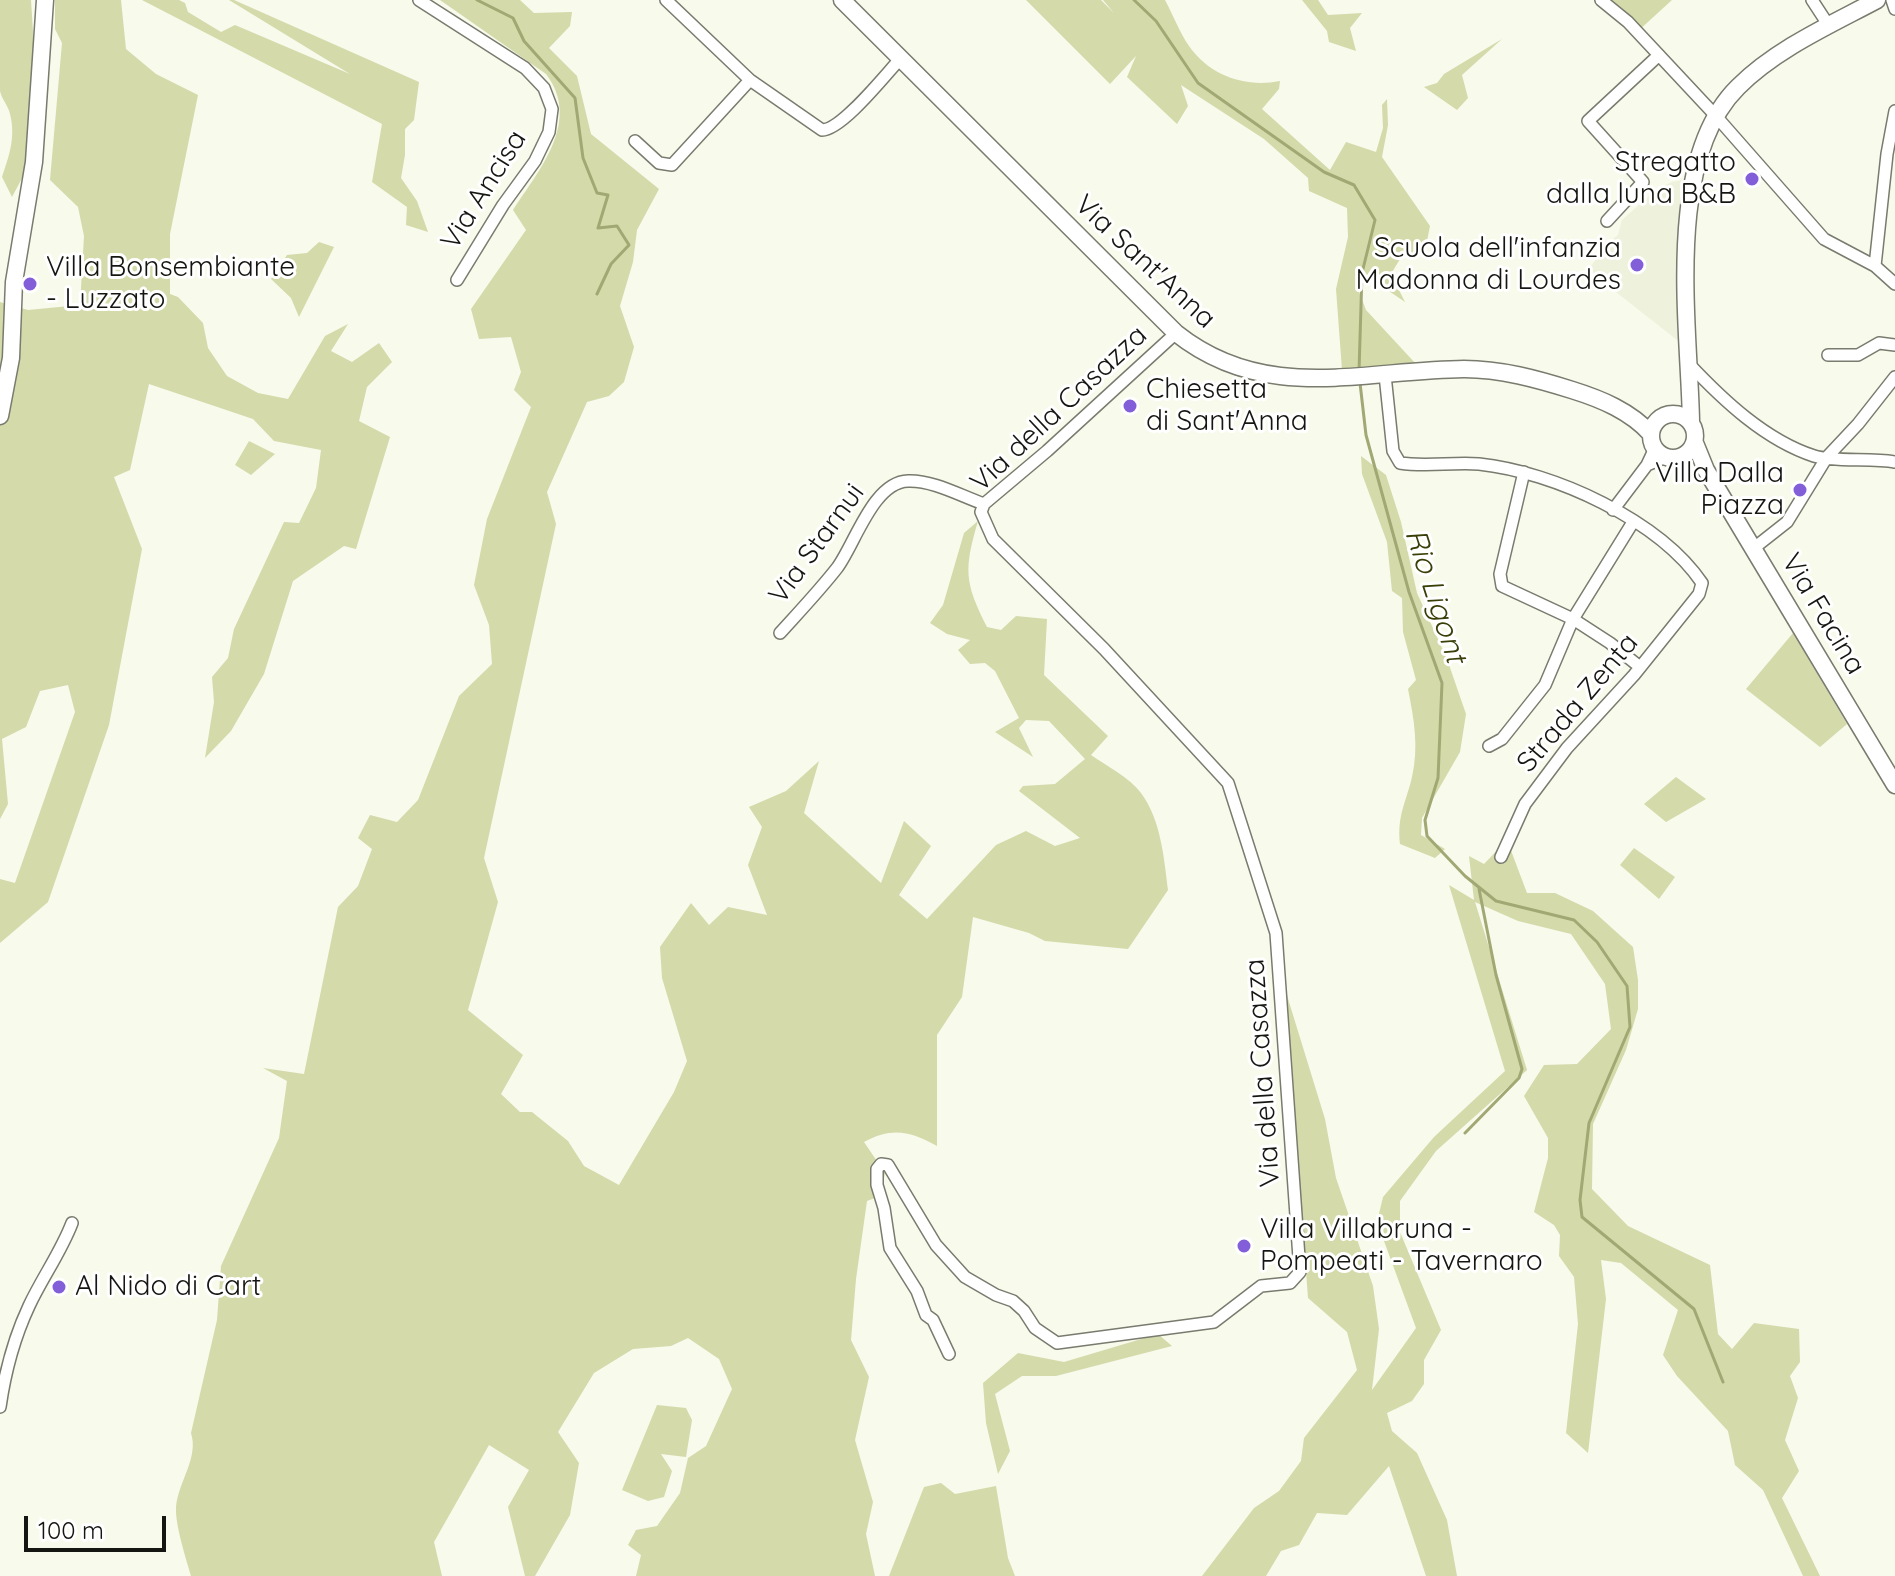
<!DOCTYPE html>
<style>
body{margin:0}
#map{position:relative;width:1895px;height:1576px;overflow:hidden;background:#f8faec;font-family:Quicksand,sans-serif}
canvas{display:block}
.scale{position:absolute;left:24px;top:1516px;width:142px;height:36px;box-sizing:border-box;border:4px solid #151611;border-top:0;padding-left:10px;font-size:24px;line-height:28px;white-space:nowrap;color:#151611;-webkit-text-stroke:6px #fff;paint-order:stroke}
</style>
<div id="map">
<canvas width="1895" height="1576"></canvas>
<div class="scale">100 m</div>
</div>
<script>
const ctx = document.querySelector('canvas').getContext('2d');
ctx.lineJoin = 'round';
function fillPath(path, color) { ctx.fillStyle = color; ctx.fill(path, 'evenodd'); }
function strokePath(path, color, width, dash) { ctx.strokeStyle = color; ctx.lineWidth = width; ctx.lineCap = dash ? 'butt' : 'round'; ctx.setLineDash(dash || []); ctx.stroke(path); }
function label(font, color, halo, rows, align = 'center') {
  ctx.font = font + ' Quicksand,sans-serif'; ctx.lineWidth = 6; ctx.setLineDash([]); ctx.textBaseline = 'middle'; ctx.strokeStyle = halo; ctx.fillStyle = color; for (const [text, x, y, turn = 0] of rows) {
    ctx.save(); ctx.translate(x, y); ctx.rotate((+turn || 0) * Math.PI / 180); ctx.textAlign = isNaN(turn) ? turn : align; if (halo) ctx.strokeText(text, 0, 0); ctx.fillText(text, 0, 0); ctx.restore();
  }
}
fillPath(new Path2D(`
 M 1689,179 L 1682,344 L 1588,270 L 1609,242 L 1618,235 L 1622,220 L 1657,189 L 1672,182 Z`), '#eef1db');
fillPath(new Path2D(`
 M 0,0 L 31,0 L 34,48 L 27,169 L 12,197 L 2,177 C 9,156 16,137 10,114 C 8,105 2,100 0,91 Z
 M 55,0 L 121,0 L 126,49 L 156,74 L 198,95 L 170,234 L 170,294 L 178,297 L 203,323 L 208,348 L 227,376 L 258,393 L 288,399 L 325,336 L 348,324 L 331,351 L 352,362 L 379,343 L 392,362 L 367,387 L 359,421 L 390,437 L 356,549 L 344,546 L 293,581 L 264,674 L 231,731 L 205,758 L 214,702 L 212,677 L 228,658 L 234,629 L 284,522 L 299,523 L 316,488 L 321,450 L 274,441 L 253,419 L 149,384 L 130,470 L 114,477 L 142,549 L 109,725 L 48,902 L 0,943 L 0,879 L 15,883 L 75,712 L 68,685 L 40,691 L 26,727 L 2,739 L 8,804 L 0,819 L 0,302 L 28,310 L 80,305 L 84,236 L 78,207 L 50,180 L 62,43 L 55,29 Z
 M 142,0 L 179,0 L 185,3 L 188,12 L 221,32 L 235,25 L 350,74 L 229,0 L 234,0 L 419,82 L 414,120 L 405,129 L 405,155 L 401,178 L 417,201 L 428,232 L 406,225 L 407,207 L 372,182 L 382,124 Z
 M 440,0 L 520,0 L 534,13 L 572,12 L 570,26 L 549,48 L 577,76 L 591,134 L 659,189 L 637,230 L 633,262 L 620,306 L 634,347 L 624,382 L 609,396 L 587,402 L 547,492 L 556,524 L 484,858 L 498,902 L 468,1010 L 523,1055 L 501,1094 L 520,1112 L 532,1112 L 568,1141 L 584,1166 L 619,1185 L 674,1092 L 687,1061 L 662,978 L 660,947 L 691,903 L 709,925 L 728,907 L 767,915 L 748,865 L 762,827 L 749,807 L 786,791 L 819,761 L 804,813 L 881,883 L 904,821 L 931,846 L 899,895 L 927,919 L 996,845 L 1026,831 L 1055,846 L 1080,838 L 1019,791 L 1023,786 L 1055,784 L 1085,759 L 1049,721 L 1026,720 L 1019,728 L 1033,757 L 995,732 L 1019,718 L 995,671 L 985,663 L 970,664 L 958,650 L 970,640 L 947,634 L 930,623 L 943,605 L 964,533 L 978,521 C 964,569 964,582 987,627 L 1001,630 L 1016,616 L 1047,619 L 1044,675 L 1108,736 L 1091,755 C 1107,766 1130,778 1141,793 C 1161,820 1164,858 1168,890 L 1128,949 L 1045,941 L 1029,933 L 973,917 L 962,997 L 937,1035 L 937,1146 C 910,1131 892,1127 864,1142 L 885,1173 L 880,1196 L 867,1201 L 856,1279 L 851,1340 L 869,1377 L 855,1440 L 873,1502 L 866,1534 L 875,1576 L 636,1576 L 641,1555 L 628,1545 L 636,1530 L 657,1526 L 680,1493 L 688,1458 L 706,1446 L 732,1389 L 719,1359 L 688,1338 L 671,1346 L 633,1349 L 594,1373 L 558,1432 L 579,1463 L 570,1515 L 535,1576 L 525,1576 L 508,1507 L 529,1470 L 489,1445 L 434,1542 L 442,1576 L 191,1576 C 186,1558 175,1525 176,1507 C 178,1482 199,1458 191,1433 L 217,1320 L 221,1266 L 279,1138 L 287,1081 L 263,1068 L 304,1074 L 338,907 L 358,886 L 372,849 L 358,838 L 370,815 L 397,822 L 418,800 L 459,696 L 492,664 L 489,625 L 474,585 L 487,519 L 531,407 L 514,390 L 521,372 L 511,337 L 479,339 L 471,309 L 526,230 L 513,210 C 539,170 582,121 546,74 Z
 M 1026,0 L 1101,0 L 1114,13 L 1103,0 L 1165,0 C 1173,15 1180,33 1189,46 C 1210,76 1246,88 1280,81 L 1279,89 L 1262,109 L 1330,170 L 1346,142 L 1376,152 L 1383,128 L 1382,105 L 1387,99 L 1388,125 L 1382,157 L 1430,226 L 1426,246 L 1400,259 L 1391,274 L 1405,302 L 1377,283 L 1356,284 L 1366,310 L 1416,364 L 1342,370 L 1336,289 L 1348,237 L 1347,208 L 1309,191 L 1308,178 L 1264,139 L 1181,85 L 1188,106 L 1177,124 L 1127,77 L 1136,56 L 1110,84 Z
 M 1302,0 L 1318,0 L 1328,15 L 1362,13 L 1350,28 L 1356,51 L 1329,42 L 1327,31 Z
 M 1601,0 L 1672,0 L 1637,32 Z
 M 1502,39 L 1462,75 L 1468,98 L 1457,110 L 1424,87 L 1437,83 L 1444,74 Z
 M 319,242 L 334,247 L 299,317 L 291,298 L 271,279 L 287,255 L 307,253 Z
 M 249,441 L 275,454 L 251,475 L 235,465 Z
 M 1361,456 L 1386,475 L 1401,522 L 1417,593 L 1447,659 L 1466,714 L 1460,752 L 1422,818 L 1421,835 L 1445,849 L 1435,858 L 1400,844 C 1397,815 1406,803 1412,777 C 1419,747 1414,719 1408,689 L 1416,680 L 1403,632 L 1402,598 L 1392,591 L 1387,542 L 1362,474 Z
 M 1793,633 L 1847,724 L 1820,747 L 1746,689 Z
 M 1676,777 L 1706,799 L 1666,822 L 1644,804 Z
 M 1507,840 L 1527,893 L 1555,893 L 1593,911 L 1633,947 L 1638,980 L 1638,1009 L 1626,1050 L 1593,1124 L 1592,1189 L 1628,1226 L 1710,1265 L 1718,1334 L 1732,1349 L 1754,1323 L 1799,1329 L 1800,1362 L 1790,1376 L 1798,1398 L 1785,1440 L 1799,1471 L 1782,1498 L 1820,1576 L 1803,1576 L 1763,1490 L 1735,1465 L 1728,1431 L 1677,1376 L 1663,1355 L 1678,1310 L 1621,1263 L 1601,1260 L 1606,1299 L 1588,1453 L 1566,1433 L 1578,1324 L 1574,1277 L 1559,1256 L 1560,1235 L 1554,1225 L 1534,1212 L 1548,1158 L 1548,1138 L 1524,1096 L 1544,1065 L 1577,1064 L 1611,1029 L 1605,984 L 1571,934 L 1518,921 L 1475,902 L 1527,1070 L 1436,1151 L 1400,1201 L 1400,1232 L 1441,1330 L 1424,1360 L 1424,1384 L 1412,1401 L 1387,1413 L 1392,1431 L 1417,1453 L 1447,1520 L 1457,1576 L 1426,1576 L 1389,1466 L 1347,1515 L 1317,1513 L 1299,1545 L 1281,1551 L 1266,1576 L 1202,1576 L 1254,1508 L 1279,1491 L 1301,1461 L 1304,1438 L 1357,1370 L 1347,1332 L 1308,1298 L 1285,989 L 1325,1119 L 1336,1178 L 1373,1286 L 1379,1329 L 1372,1390 L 1416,1328 L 1377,1222 L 1383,1197 L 1434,1137 L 1505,1071 L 1449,885 L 1474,900 L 1469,856 L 1484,864 Z
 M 1634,848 L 1675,877 L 1659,899 L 1620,865 Z
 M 1158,1334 L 1172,1346 L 1056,1376 L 1022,1376 L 995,1394 L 1010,1451 L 998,1474 L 986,1423 L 983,1383 L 1018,1353 L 1064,1362 Z
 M 657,1405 L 686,1408 L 692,1420 L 686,1457 L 661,1454 L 672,1471 L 664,1497 L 648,1501 L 622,1490 Z
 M 941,1483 L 955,1494 L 996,1486 L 1008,1558 L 1015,1576 L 889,1576 L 924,1487 Z`), '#d4daaa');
strokePath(new Path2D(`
 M 477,0 L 513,18 L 524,41 L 575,98 L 583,158 L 597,193 L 608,195 L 598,228 L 617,226 L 629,245 L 611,264 L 597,294
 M 1134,0 L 1156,21 L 1198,83 L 1324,172 L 1354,185 L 1375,220 L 1362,273 L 1359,371
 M 1360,383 L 1366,435 L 1409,592 L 1442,683 L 1438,778 L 1425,820 L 1427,836 L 1465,876 L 1496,901 L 1574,920 L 1597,942 L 1627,986 L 1630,1027 L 1589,1123 L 1580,1200 L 1582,1217 L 1694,1309 L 1723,1382
 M 1465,1133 L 1519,1078 L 1522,1069 L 1496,975 L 1479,889`), '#a2a874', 3);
const street = new Path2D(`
 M 419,0 L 525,68 L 544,88 L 552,109 L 549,132 L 535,161 L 503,205 L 457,280
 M 666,0 L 750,80 L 822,130 C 842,130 886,74 901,58
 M 1601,0 L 1628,22 L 1715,115 L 1824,239 L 1875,266 L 1895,284
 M 1812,0 L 1829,26
 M 1892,0 L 1895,9
 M 635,141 L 659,163 L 672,165 L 750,80
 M 1607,221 L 1643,182 L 1588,121 L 1659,55
 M 1875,266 L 1887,154 L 1895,111
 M 1828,355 L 1858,355 L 1879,343 L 1895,345
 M 1689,364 C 1723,400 1765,440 1814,456 C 1832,462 1872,458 1895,462
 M 1385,375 L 1393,451 L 1400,463 C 1425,467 1453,462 1479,464 C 1554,472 1659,520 1702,583 L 1699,594 L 1634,675 L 1567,748 L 1525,804 L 1501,857
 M 1647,465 L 1666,457
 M 1524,472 L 1500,574 L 1502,586 L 1573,619 L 1610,643 L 1640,667
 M 1613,510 L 1647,465 L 1655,448
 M 1754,548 L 1787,522 L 1827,457 L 1858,424 L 1895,377
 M 780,633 C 799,612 819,591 837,568 C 855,544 873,482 908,481 C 933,480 961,496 984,504
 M 1489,746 L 1502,739 L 1545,685 L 1573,619 L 1633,522
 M 949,1354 L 933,1320 L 926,1315 L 917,1291 L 890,1248 L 884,1208 L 877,1185 L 877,1169 L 881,1164 L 888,1165 L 936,1245 L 965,1277 L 996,1295 L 1013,1301 L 1024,1311 L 1035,1328 L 1057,1343 L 1214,1322 L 1261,1286 L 1290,1283 L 1300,1272 L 1276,933 L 1228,783 L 1104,649 L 993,539 L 981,512 L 984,504 L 1047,451 L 1176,333
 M 0,1407 C 5,1372 14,1338 29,1306 C 42,1278 61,1252 72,1223`);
const secondary = new Path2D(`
 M 842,0 L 1176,333 C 1265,404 1362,370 1464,369 C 1501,369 1537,379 1572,390 C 1601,399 1630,411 1651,434
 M1651 436a22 22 0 1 1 44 0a22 22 0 1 1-44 0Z
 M 0,416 L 11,358 L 14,282 L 34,162 L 45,0
 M 1691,421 C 1689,324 1664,160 1738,87 C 1776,49 1830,25 1877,0
 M 1695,443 L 1706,470 L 1895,785`);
strokePath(street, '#797b6e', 14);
strokePath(secondary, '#797b6e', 19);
strokePath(street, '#fff', 11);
strokePath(secondary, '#fff', 16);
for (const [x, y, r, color] of [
 [1752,179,8,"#825fd9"],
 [1637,265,8,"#825fd9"],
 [30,284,8,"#825fd9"],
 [1130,406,8,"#825fd9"],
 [1800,490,8,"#825fd9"],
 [1244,1246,8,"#825fd9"],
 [59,1287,8,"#825fd9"]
]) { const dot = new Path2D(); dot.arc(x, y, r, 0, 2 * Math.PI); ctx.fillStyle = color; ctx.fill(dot); strokePath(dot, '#fff', 3); }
label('28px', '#151611', '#fff', [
 ["Stregatto",1736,163,"right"],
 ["dalla luna B&B",1736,195,"right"],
 ["Scuola dell'infanzia",1621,249,"right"],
 ["Madonna di Lourdes",1621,281,"right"],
 ["Villa Bonsembiante",46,268],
 ["- Luzzato",46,300],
 ["Chiesetta",1146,390],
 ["di Sant'Anna",1146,422],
 ["Villa Dalla",1784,474,"right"],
 ["Piazza",1784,506,"right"],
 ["Villa Villabruna -",1260,1230],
 ["Pompeati - Tavernaro",1260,1262],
 ["Al Nido di Cart",75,1287]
], 'left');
label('28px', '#151611', '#fff', [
 ["Via Ancisa",484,190,-58],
 ["Via Sant'Anna",1145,262,43],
 ["Via della Casazza",1059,409,-43],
 ["Via Starnui",817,544,-54],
 ["Via Facina",1823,614,59],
 ["Strada Zenta",1578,703,-50],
 ["Via della Casazza",1263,1073,-94]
]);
label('italic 30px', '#3a3e07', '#fff', [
 ["Rio Ligont",1435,596,72]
]);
</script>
